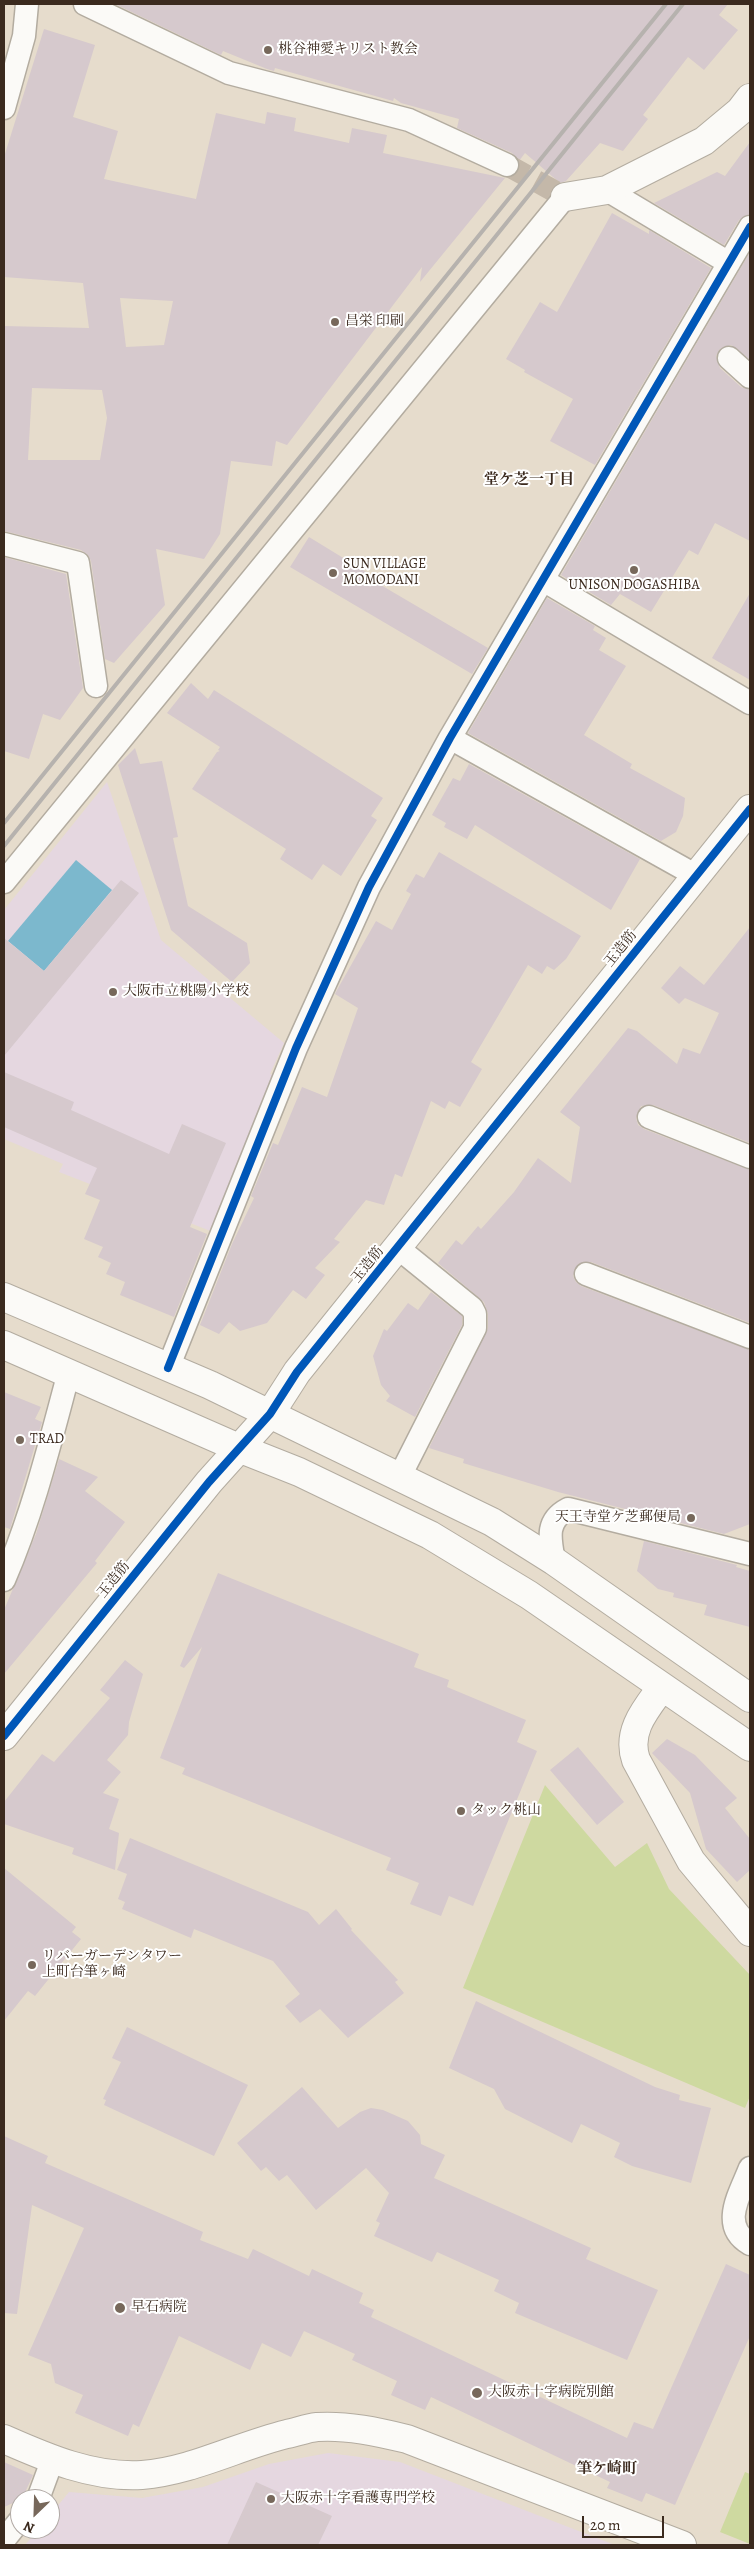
<!DOCTYPE html>
<meta charset="utf-8">
<style>
body{margin:0}
#map{position:relative;width:754px;height:2549px;overflow:hidden;background:#e6dccc;font-family:Alegreya,serif}
canvas{display:block}
.frame{position:absolute;inset:0;border:5px solid #3b2a1e;pointer-events:none}
.north{position:absolute;left:10px;top:2489px;width:50px;height:50px;box-sizing:border-box;background:#fff;border:1px solid #b1aaa5;border-radius:50%;rotate:204deg;font-size:14px;font-weight:700;line-height:20px;text-align:center;color:#3b2a1e}
.north::after{content:'';display:block;margin:auto;width:18px;height:22px;background:#77685b;clip-path:polygon(50% 0,100% 100%,50% 72%,0 100%)}
.scale{position:absolute;left:582px;top:2516px;width:82px;height:22px;box-sizing:border-box;border:2px solid #3b2a1e;border-top:0;padding-left:6px;font-size:15px;line-height:18px;white-space:nowrap;color:#3b2a1e;-webkit-text-stroke:4px #fff;paint-order:stroke}
</style>
<div id="map">
<canvas width="754" height="2549"></canvas>
<div class="frame"></div>
<div class="north">N</div>
<div class="scale">20 m</div>
</div>
<script>
const ctx = document.querySelector('canvas').getContext('2d');
ctx.lineJoin = 'round';
function fillPath(path, color) { ctx.fillStyle = color; ctx.fill(path, 'evenodd'); }
function strokePath(path, color, width, dash) { ctx.strokeStyle = color; ctx.lineWidth = width; ctx.lineCap = dash ? 'butt' : 'round'; ctx.setLineDash(dash || []); ctx.stroke(path); }
function label(font, color, halo, rows, align = 'center') {
  ctx.font = font + ' Alegreya,"Noto Serif JP",serif'; ctx.lineWidth = 4; ctx.setLineDash([]); ctx.textBaseline = 'middle'; ctx.strokeStyle = halo; ctx.fillStyle = color; for (const [text, x, y, turn = 0] of rows) {
    ctx.save(); ctx.translate(x, y); ctx.rotate((+turn || 0) * Math.PI / 180); ctx.textAlign = isNaN(turn) ? turn : align; if (halo) ctx.strokeText(text, 0, 0); ctx.fillText(text, 0, 0); ctx.restore();
  }
}
fillPath(new Path2D(`
 M 107,782 L 161,940 L 284,1043 L 270,1074 L 278,1077 L 213,1232 L 59,1172 L 63,1164 L 4,1139 L 4,910 Z
 M 328,2453 L 400,2462 L 615,2545 L 25,2545 L 39,2529 L 50,2529 L 50,2515 L 69,2492 L 142,2498 L 203,2487 L 269,2464 Z`), '#e5d7e0');
fillPath(new Path2D(`
 M 545,1785 L 615,1867 L 647,1843 L 669,1889 L 750,1975 L 750,2096 L 745,2108 L 463,1988 Z
 M 745,2472 L 750,2474 L 750,2544 L 720,2532 Z`), '#ced9a0');
fillPath(new Path2D(`
 M 76,860 L 112,890 L 44,971 L 8,941 Z`), '#7cb8cd');
fillPath(new Path2D(`
 M 115,4 L 728,4 L 719,15 L 738,30 L 704,70 L 688,57 L 643,115 L 648,119 L 623,151 L 600,143 L 566,181 L 560,183 L 525,153 L 519,161 L 512,153 L 457,128 L 459,119 L 401,103 L 394,98 L 393,101 L 275,68 L 274,71 L 267,69 L 223,51 L 221,55 Z
 M 44,29 L 95,45 L 73,117 L 118,131 L 104,179 L 196,199 L 216,113 L 265,124 L 267,112 L 296,118 L 294,131 L 349,143 L 352,128 L 387,135 L 383,153 L 505,178 L 420,282 L 422,267 L 287,445 L 276,441 L 272,466 L 231,461 L 220,534 L 204,559 L 156,549 L 165,605 L 114,663 L 105,659 L 91,561 L 88,555 L 81,550 L 4,531 L 4,326 L 89,328 L 83,283 L 4,277 L 4,157 ZM 120,298 L 173,301 L 164,345 L 126,347 ZM 32,388 L 102,390 L 107,418 L 100,460 L 28,460 Z
 M 750,142 L 750,214 L 739,220 L 724,245 L 654,203 L 717,172 L 725,176 Z
 M 612,213 L 649,234 L 649,230 L 711,268 L 595,465 L 550,441 L 573,399 L 524,372 L 525,370 L 506,359 L 540,302 L 557,312 Z
 M 750,252 L 750,360 L 731,345 L 720,349 L 716,356 L 720,368 L 741,387 L 750,390 L 750,541 L 715,523 L 698,555 L 689,550 L 651,612 L 620,594 L 611,605 L 561,575 Z
 M 309,537 L 376,578 L 374,581 L 488,648 L 472,674 L 290,567 Z
 M 4,557 L 66,574 L 83,688 L 60,720 L 43,714 L 29,759 L 4,751 Z
 M 750,593 L 750,680 L 712,658 Z
 M 547,598 L 595,626 L 593,630 L 606,638 L 599,650 L 626,666 L 584,735 L 632,764 L 630,768 L 685,798 L 683,816 L 676,832 L 661,841 L 468,733 Z
 M 191,683 L 208,699 L 214,690 L 383,798 L 371,816 L 377,820 L 341,876 L 323,864 L 312,880 L 280,859 L 286,849 L 192,789 L 217,752 L 220,751 L 218,750 L 220,747 L 167,713 Z
 M 135,748 L 140,764 L 162,761 L 178,837 L 173,838 L 188,906 L 247,943 L 250,963 L 232,982 L 171,930 L 118,765 Z
 M 469,764 L 640,859 L 611,910 L 475,825 L 467,839 L 444,827 L 446,823 L 432,815 L 453,778 L 460,781 Z
 M 439,852 L 581,936 L 566,959 L 554,970 L 547,966 L 542,974 L 528,965 L 471,1062 L 482,1069 L 460,1107 L 449,1101 L 445,1109 L 431,1101 L 402,1177 L 395,1174 L 384,1205 L 366,1200 L 334,1239 L 340,1242 L 315,1268 L 325,1275 L 306,1299 L 293,1290 L 267,1323 L 240,1331 L 229,1322 L 219,1334 L 200,1325 L 232,1244 L 254,1198 L 251,1196 L 261,1172 L 273,1143 L 278,1145 L 302,1087 L 327,1097 L 358,1008 L 335,994 L 337,990 L 376,921 L 392,930 L 411,894 L 406,891 L 416,874 L 424,878 Z
 M 121,880 L 139,893 L 4,1056 L 4,938 L 44,971 Z
 M 750,927 L 750,1143 L 653,1105 L 641,1106 L 636,1118 L 638,1125 L 644,1129 L 750,1170 L 750,1323 L 591,1262 L 578,1264 L 573,1276 L 576,1282 L 581,1286 L 750,1350 L 750,1524 L 724,1534 L 558,1492 L 463,1463 L 464,1459 L 429,1448 L 488,1328 L 488,1314 L 484,1302 L 438,1263 L 456,1240 L 462,1245 L 478,1226 L 481,1229 L 514,1192 L 538,1158 L 571,1183 L 580,1127 L 560,1112 L 628,1028 L 637,1031 L 677,1064 L 683,1048 L 700,1054 L 719,1013 L 685,998 L 679,1004 L 661,988 L 680,966 L 704,985 Z
 M 4,1072 L 74,1102 L 71,1110 L 169,1154 L 182,1124 L 226,1143 L 190,1227 L 207,1234 L 174,1317 L 120,1295 L 125,1282 L 106,1274 L 111,1263 L 98,1257 L 103,1247 L 84,1239 L 100,1200 L 85,1194 L 97,1168 L 4,1127 Z
 M 431,1292 L 462,1316 L 462,1325 L 415,1417 L 386,1401 L 390,1396 L 381,1385 L 373,1356 L 384,1329 L 387,1331 L 408,1303 L 418,1310 Z
 M 4,1392 L 41,1407 L 35,1419 L 42,1422 L 10,1529 L 4,1527 Z
 M 59,1459 L 98,1477 L 85,1491 L 125,1522 L 95,1561 L 97,1563 L 4,1674 L 4,1610 L 36,1534 Z
 M 644,1541 L 737,1565 L 736,1567 L 750,1571 L 750,1627 L 704,1615 L 707,1605 L 673,1597 L 674,1593 L 658,1589 L 637,1571 Z
 M 218,1573 L 419,1654 L 414,1667 L 449,1680 L 447,1687 L 526,1720 L 517,1742 L 537,1751 L 473,1906 L 449,1896 L 441,1916 L 410,1904 L 419,1883 L 386,1870 L 391,1858 L 182,1774 L 185,1768 L 160,1758 L 202,1647 L 184,1668 L 180,1666 Z
 M 125,1660 L 143,1674 L 129,1722 L 128,1735 L 107,1760 L 121,1772 L 103,1793 L 119,1799 L 109,1829 L 119,1833 L 115,1870 L 72,1854 L 74,1848 L 4,1824 L 4,1802 L 42,1754 L 54,1762 L 110,1698 L 100,1690 Z
 M 667,1739 L 695,1755 L 737,1798 L 725,1808 L 750,1839 L 750,1870 L 737,1882 L 706,1849 L 690,1793 L 652,1753 Z
 M 578,1747 L 624,1802 L 597,1825 L 550,1770 Z
 M 130,1838 L 308,1912 L 319,1925 L 336,1909 L 352,1929 L 351,1930 L 398,1980 L 395,1982 L 404,1993 L 348,2038 L 320,2009 L 300,2023 L 285,2006 L 300,1994 L 273,1961 L 194,1929 L 191,1938 L 122,1909 L 125,1902 L 118,1899 L 127,1874 L 117,1870 Z
 M 4,1868 L 76,1927 L 72,1932 L 81,1939 L 35,1996 L 28,1991 L 4,2021 Z
 M 476,2001 L 655,2087 L 680,2095 L 679,2100 L 711,2108 L 691,2183 L 632,2166 L 614,2157 L 620,2143 L 581,2124 L 572,2143 L 505,2109 L 494,2089 L 449,2068 Z
 M 127,2027 L 248,2085 L 214,2156 L 104,2105 L 106,2100 L 103,2099 L 121,2062 L 112,2058 Z
 M 302,2087 L 338,2128 L 360,2112 L 371,2108 L 383,2110 L 408,2121 L 420,2135 L 421,2144 L 445,2155 L 434,2178 L 591,2248 L 586,2259 L 658,2290 L 627,2360 L 515,2313 L 519,2303 L 494,2291 L 499,2280 L 437,2252 L 432,2262 L 374,2236 L 380,2223 L 376,2221 L 389,2193 L 366,2168 L 316,2210 L 287,2175 L 279,2181 L 266,2167 L 261,2171 L 237,2143 Z
 M 4,2136 L 48,2156 L 45,2163 L 203,2232 L 200,2240 L 248,2259 L 253,2249 L 309,2276 L 312,2269 L 363,2293 L 359,2303 L 374,2310 L 371,2317 L 627,2438 L 634,2422 L 653,2429 L 726,2264 L 750,2275 L 750,2336 L 675,2505 L 646,2493 L 642,2502 L 607,2488 L 610,2482 L 431,2397 L 425,2410 L 391,2395 L 397,2381 L 352,2360 L 355,2354 L 304,2331 L 291,2357 L 262,2343 L 250,2370 L 179,2336 L 139,2427 L 133,2424 L 128,2436 L 75,2413 L 83,2395 L 55,2383 L 51,2364 L 28,2355 L 84,2228 L 32,2205 L 17,2314 L 4,2313 Z
 M 4,2462 L 33,2475 L 22,2499 L 4,2507 Z
 M 256,2482 L 332,2516 L 318,2545 L 227,2545 Z`), '#d6c9cd');
strokePath(new Path2D(`
 M 507,165 L 565,197`), '#c4b8a9', 22, [22, 11]);
const minor = new Path2D(`
 M 85,4 L 229,73 L 409,120 L 507,165
 M 4,108 L 24,36 L 27,4
 M 607,190 L 729,263
 M 729,358 L 750,377
 M 4,544 L 78,563 L 96,686
 M 543,580 L 750,703
 M 450,738 L 695,875
 M 4,882 L 565,197
 M 649,1117 L 750,1157
 M 398,1248 L 472,1308 L 475,1314 L 475,1328 L 400,1476
 M 586,1274 L 750,1337
 M 168,1368 L 296,1048 L 369,887 L 450,738 L 750,227
 M 554,1561 C 550,1539 545,1521 568,1509 L 750,1554
 M 4,1580 C 33,1513 50,1443 69,1372
 M 750,2168 C 740,2194 719,2226 750,2244
 M 38,2499 L 52,2461
 M 4,2540 L 20,2520`);
const tertiary = new Path2D(`
 M 565,197 L 607,190 L 704,141 L 740,111 L 750,98
 M 4,1297 L 210,1385 L 492,1522 L 554,1561 L 750,1698
 M 4,1345 L 241,1449 L 299,1472 L 430,1535 L 529,1595 L 750,1747
 M 662,1687 C 646,1709 626,1731 636,1760 L 691,1861 L 750,1932
 M 4,1736 L 209,1482 L 270,1414 L 297,1372 L 750,809
 M 4,2439 C 47,2458 93,2478 142,2475 C 192,2471 238,2446 287,2434 C 297,2432 307,2428 317,2427 C 347,2425 378,2432 407,2439 L 682,2545`);
strokePath(minor, '#b3aca0', 25);
strokePath(tertiary, '#b3aca0', 30);
strokePath(minor, '#fbfaf7', 22);
strokePath(tertiary, '#fbfaf7', 28);
strokePath(new Path2D(`
 M 4,823 L 666,4
 M 4,846 L 683,4`), '#b6b2ae', 4);
strokePath(new Path2D(`
 M 168,1368 L 296,1048 L 369,887 L 450,738 L 750,227
 M 4,1736 L 209,1482 L 270,1414 L 297,1372 L 750,809`), '#0057b8', 8);
for (const [x, y, r, color] of [
 [268,50,5,"#77685b"],
 [335,322,5,"#77685b"],
 [634,570,5,"#77685b"],
 [333,573,5,"#77685b"],
 [113,992,5,"#77685b"],
 [20,1440,5,"#77685b"],
 [691,1518,5,"#77685b"],
 [461,1811,5,"#77685b"],
 [32,1965,5,"#77685b"],
 [120,2308,6,"#77685b"],
 [477,2393,6,"#77685b"],
 [271,2499,5,"#77685b"]
]) { const dot = new Path2D(); dot.arc(x, y, r, 0, 2 * Math.PI); ctx.fillStyle = color; ctx.fill(dot); strokePath(dot, '#fff', 2); }
label('14px', '#3b2a1e', '#fff', [
 ["桃谷神愛キリスト教会",278,50],
 ["昌栄 印刷",345,322],
 ["SUN VILLAGE",343,565],
 ["MOMODANI",343,581],
 ["UNISON DOGASHIBA",634,586,"center"],
 ["大阪市立桃陽小学校",123,992],
 ["TRAD",30,1440],
 ["天王寺堂ケ芝郵便局",681,1518,"right"],
 ["タック桃山",471,1811],
 ["リバーガーデンタワー",42,1957],
 ["上町台筆ヶ崎",42,1973],
 ["早石病院",131,2308],
 ["大阪赤十字病院別館",488,2393],
 ["大阪赤十字看護専門学校",281,2499]
], 'left');
label('14px', '#3b2a1e', '#fff', [
 ["玉造筋",621,949,-51],
 ["玉造筋",368,1265,-51],
 ["玉造筋",114,1580,-51]
]);
label('bold 15px', '#3b2a1e', '#fff', [
 ["堂ケ芝一丁目",529,480],
 ["筆ケ崎町",607,2469]
]);
</script>
